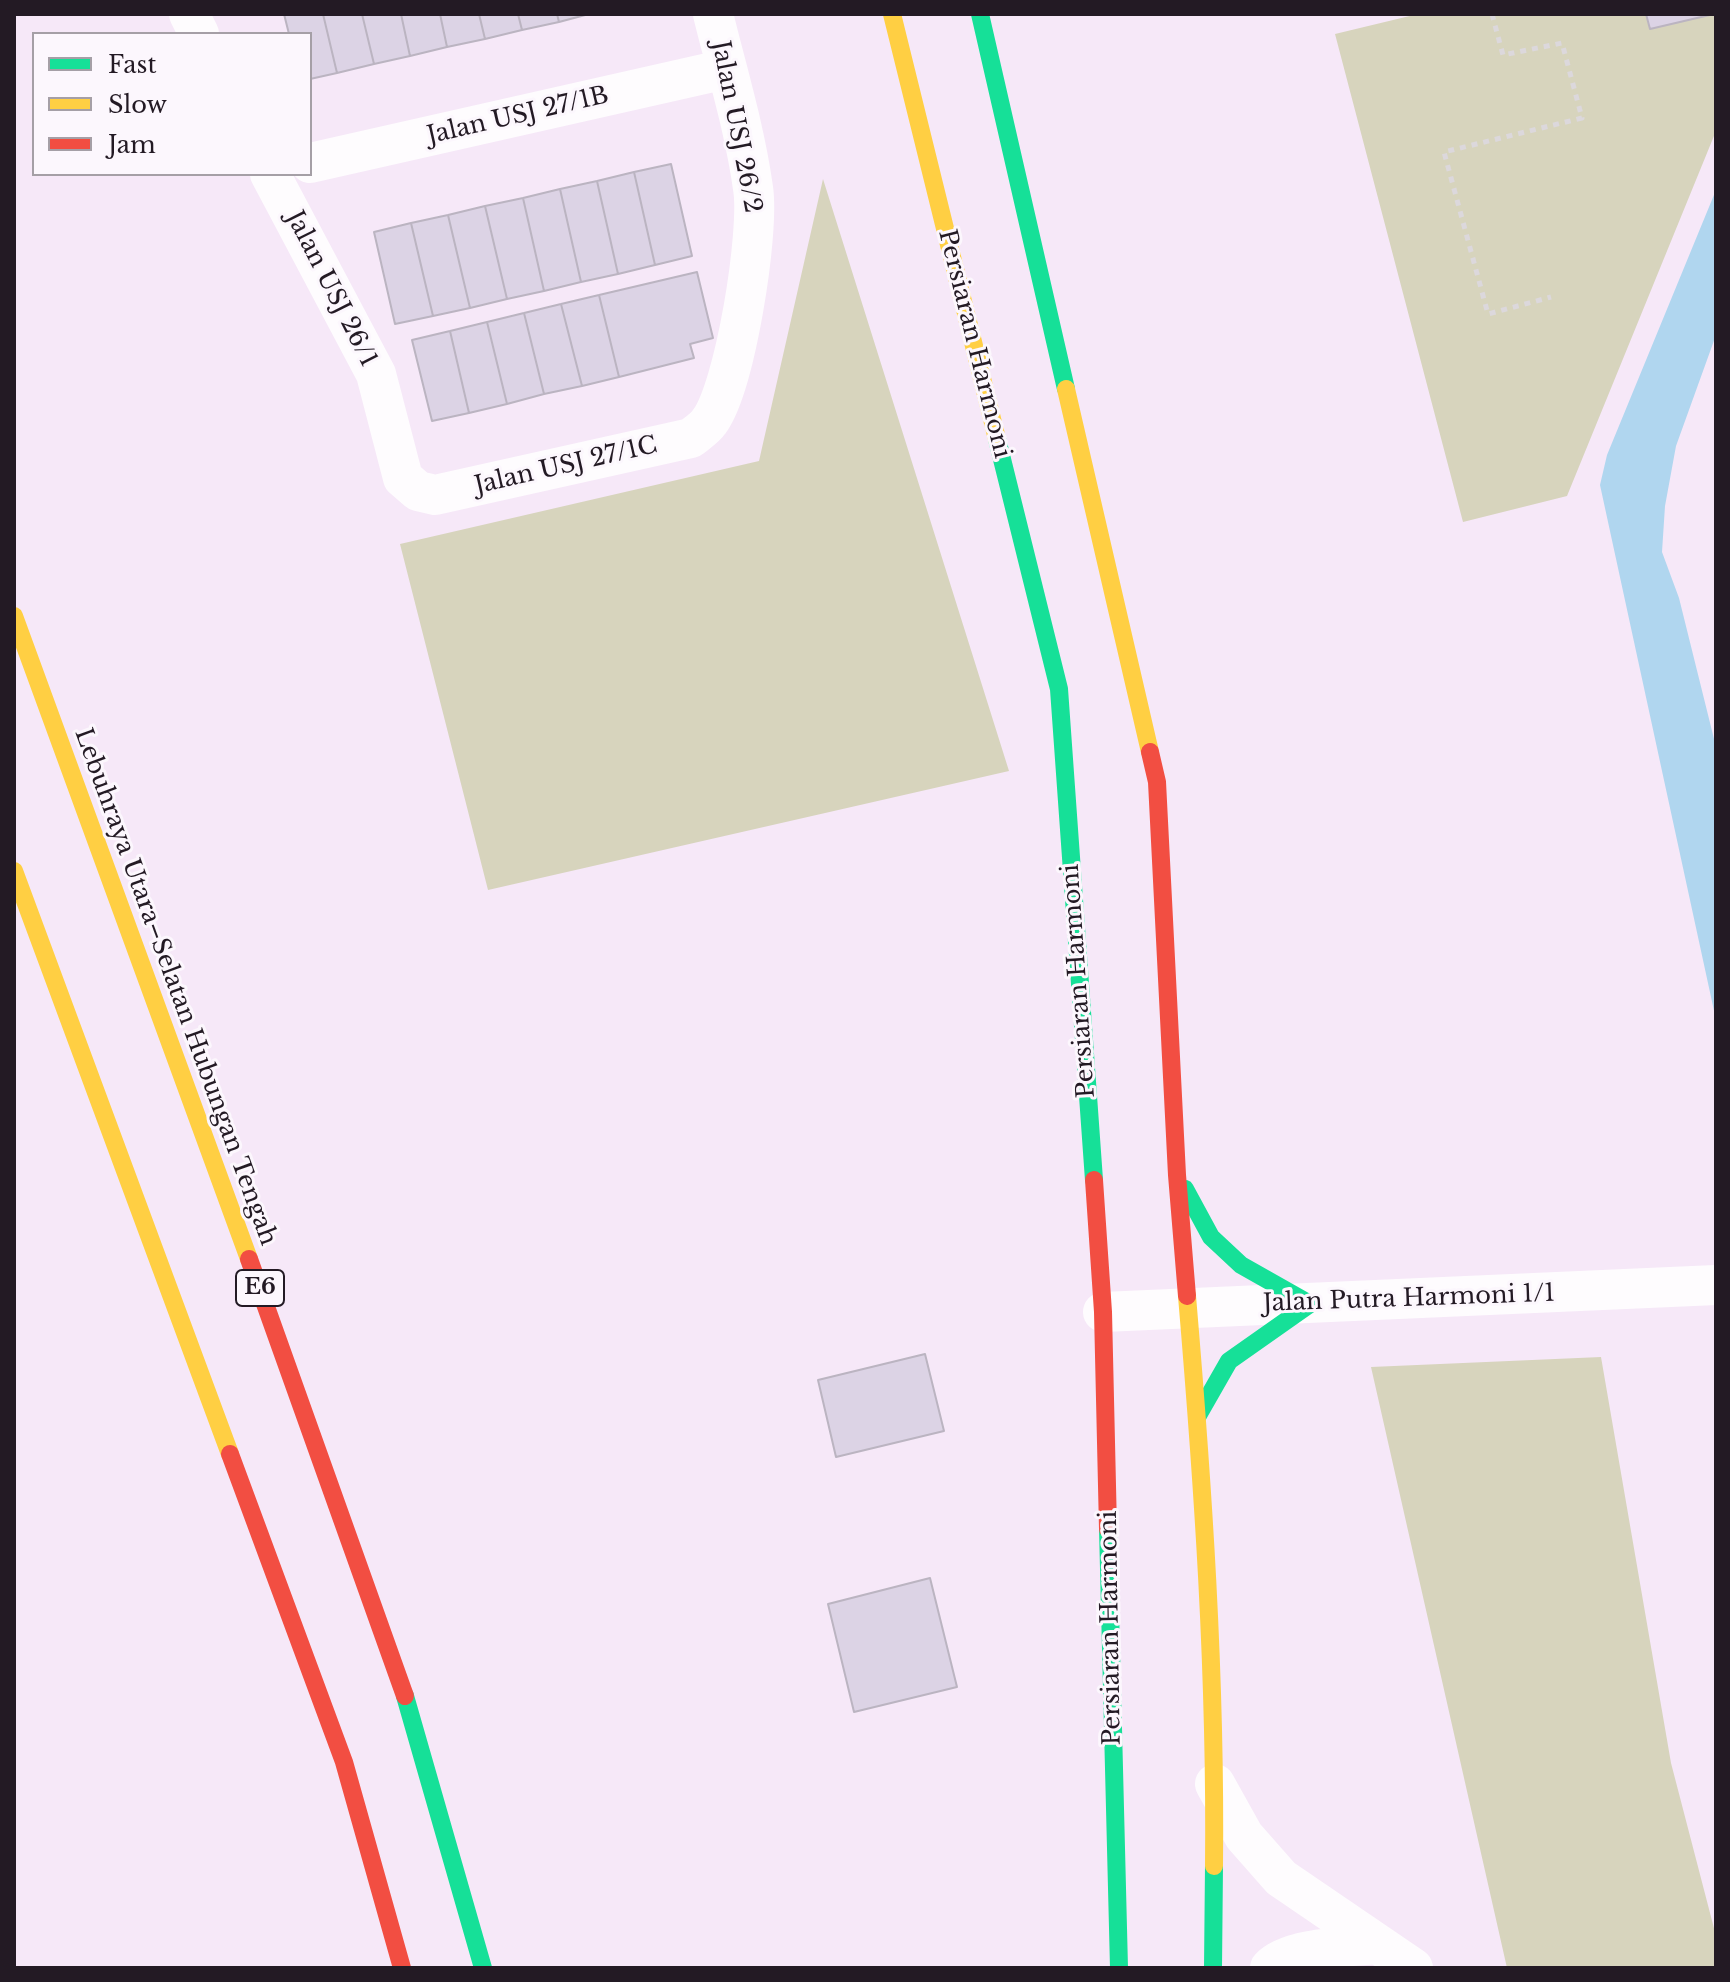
<!DOCTYPE html>
<meta charset="utf-8">
<style>
body{margin:0}
#map{position:relative;width:1730px;height:1982px;overflow:hidden;background:#f6e8f8;font-family:"Libre Baskerville",serif}
canvas{display:block}
.frame{position:absolute;inset:0;border:16px solid #231a24;pointer-events:none}
.legend{position:absolute;left:32px;top:32px;width:280px;height:144px;box-sizing:border-box;background:#fcf7fd;border:2px solid #a59fa6;margin:0;padding:10px 14px;list-style:none;font-size:24px;color:#231a24}
.legend li{display:flex;align-items:center;gap:16px;height:40px}
.legend b{width:40px;border:2px solid #a59fa6}
</style>
<div id="map">
<canvas width="1730" height="1982"></canvas>
<div class="frame"></div>
<ul class="legend">
<li><b style="height:10px;background:#16e098"></b>Fast</li>
<li><b style="height:10px;background:#ffcf43"></b>Slow</li>
<li><b style="height:10px;background:#f24e42"></b>Jam</li>
</ul>
</div>
<script>
const ctx = document.querySelector('canvas').getContext('2d');
ctx.lineJoin = 'round';
function fillPath(path, color) { ctx.fillStyle = color; ctx.fill(path, 'evenodd'); }
function strokePath(path, color, width, dash) { ctx.strokeStyle = color; ctx.lineWidth = width; ctx.lineCap = dash ? 'butt' : 'round'; ctx.setLineDash(dash || []); ctx.stroke(path); }
function label(font, color, halo, rows, align = 'center') {
  ctx.font = font + ' "Libre Baskerville",serif'; ctx.lineWidth = 6; ctx.setLineDash([]); ctx.textBaseline = 'middle'; ctx.strokeStyle = halo; ctx.fillStyle = color; for (const [text, x, y, turn = 0] of rows) {
    ctx.save(); ctx.translate(x, y); ctx.rotate((+turn || 0) * Math.PI / 180); ctx.textAlign = isNaN(turn) ? turn : align; if (halo) ctx.strokeText(text, 0, 0); ctx.fillText(text, 0, 0); ctx.restore();
  }
}
fillPath(new Path2D(`
 M 1418,14 L 1716,14 L 1716,131 L 1567,496 L 1463,522 L 1335,34 Z
 M 823,179 L 1009,771 L 488,890 L 400,544 L 759,461 Z
 M 1601,1357 L 1671,1763 L 1716,1936 L 1716,1968 L 1507,1968 L 1371,1367 Z`), '#d7d4bd');
fillPath(new Path2D(`
 M 1716,190 L 1716,335 L 1676,446 L 1665,506 L 1662,552 L 1679,598 L 1716,747 L 1716,1020 L 1600,485 L 1607,455 Z`), '#b0d6ef');
const building = new Path2D(`
 M 284,14 L 323,14 L 337,73 L 310,79 L 310,34 L 289,34 Z
 M 323,14 L 362,14 L 374,64 L 337,73 Z
 M 362,14 L 401,14 L 410,56 L 374,64 Z
 M 401,14 L 440,14 L 447,47 L 410,56 Z
 M 440,14 L 479,14 L 485,39 L 447,47 Z
 M 479,14 L 518,14 L 522,30 L 485,39 Z
 M 518,14 L 557,14 L 559,22 L 522,30 Z
 M 557,14 L 589,14 L 559,22 Z
 M 1646,14 L 1714,14 L 1650,29 Z
 M 671,164 L 692,256 L 655,265 L 634,172 Z
 M 634,172 L 655,265 L 618,274 L 597,181 Z
 M 597,181 L 618,274 L 581,282 L 560,189 Z
 M 560,189 L 581,282 L 544,291 L 523,198 Z
 M 523,198 L 544,291 L 507,299 L 485,206 Z
 M 485,206 L 507,299 L 470,308 L 448,215 Z
 M 448,215 L 470,308 L 433,316 L 411,223 Z
 M 411,223 L 433,316 L 395,324 L 374,232 Z
 M 697,272 L 713,338 L 690,344 L 694,358 L 619,377 L 599,295 Z
 M 599,295 L 619,377 L 582,386 L 561,304 Z
 M 561,304 L 582,386 L 544,394 L 524,313 Z
 M 524,313 L 544,394 L 507,404 L 487,322 Z
 M 487,322 L 507,404 L 469,413 L 450,331 Z
 M 450,331 L 469,413 L 432,421 L 412,340 Z
 M 925,1354 L 944,1431 L 836,1457 L 818,1380 Z
 M 930,1578 L 957,1687 L 854,1712 L 828,1604 Z`);
fillPath(building, '#dcd3e5');
strokePath(building, '#bbb4c1', 2);
strokePath(new Path2D(`
 M 1492,14 L 1503,55 L 1562,43 L 1582,118 L 1444,152 L 1488,314 L 1551,297`), '#dcd8dc', 5, [6, 6]);
strokePath(new Path2D(`
 M 189,14 L 199,34
 M 310,163 L 726,69
 M 270,174 L 376,374 L 403,478 L 418,491 L 435,495 L 691,438 C 697,433 705,428 709,422 C 735,388 760,232 753,188 C 745,130 727,71 713,14
 M 1103,1312 L 1716,1285
 M 1215,1784 L 1244,1836 L 1281,1878 L 1413,1968
 M 1270,1968 C 1289,1947 1350,1947 1377,1944`), '#fefcfe', 40);
strokePath(new Path2D(`
 M 980,14 L 1066,389
 M 997,439 L 1059,689 L 1094,1180
 M 1185,1189 L 1211,1237 L 1241,1265 L 1310,1304 L 1229,1361 L 1197,1417
 M 1108,1529 L 1119,1968
 M 405,1696 L 483,1968
 M 1213,1968 L 1214,1866`), '#16e098', 18);
strokePath(new Path2D(`
 M 892,14 L 997,439
 M 1066,389 L 1150,752
 M 14,616 L 249,1259
 M 14,871 L 230,1454
 M 1187,1296 C 1203,1485 1216,1676 1214,1866`), '#ffcf43', 18);
strokePath(new Path2D(`
 M 1150,752 L 1157,782 L 1177,1175 L 1187,1296
 M 1094,1180 L 1103,1312 L 1108,1529
 M 249,1259 L 405,1696
 M 230,1454 L 344,1762 L 402,1968`), '#f24e42', 18);
for (const [x, y, w] of [
 [260,1288,48]
]) { const box = new Path2D(); box.roundRect(x - w / 2, y - 18, w, 36, 6); ctx.fillStyle = '#fcf7fd'; ctx.fill(box); strokePath(box, '#231a24', 2); }
label('bold 22px', '#231a24', null, [
 ["E6",260,1288]
]);
label('24px', '#231a24', '#fcf7fd', [
 ["Jalan USJ 27/1B",518,116,-13],
 ["Jalan USJ 26/2",736,127,79],
 ["Jalan USJ 26/1",331,289,63],
 ["Persiaran Harmoni",974,344,76],
 ["Jalan USJ 27/1C",566,466,-13],
 ["Persiaran Harmoni",1079,981,-94],
 ["Lebuhraya Utara–Selatan Hubungan Tengah",175,987,70],
 ["Jalan Putra Harmoni 1/1",1409,1299,-2],
 ["Persiaran Harmoni",1111,1628,-91]
]);
</script>
